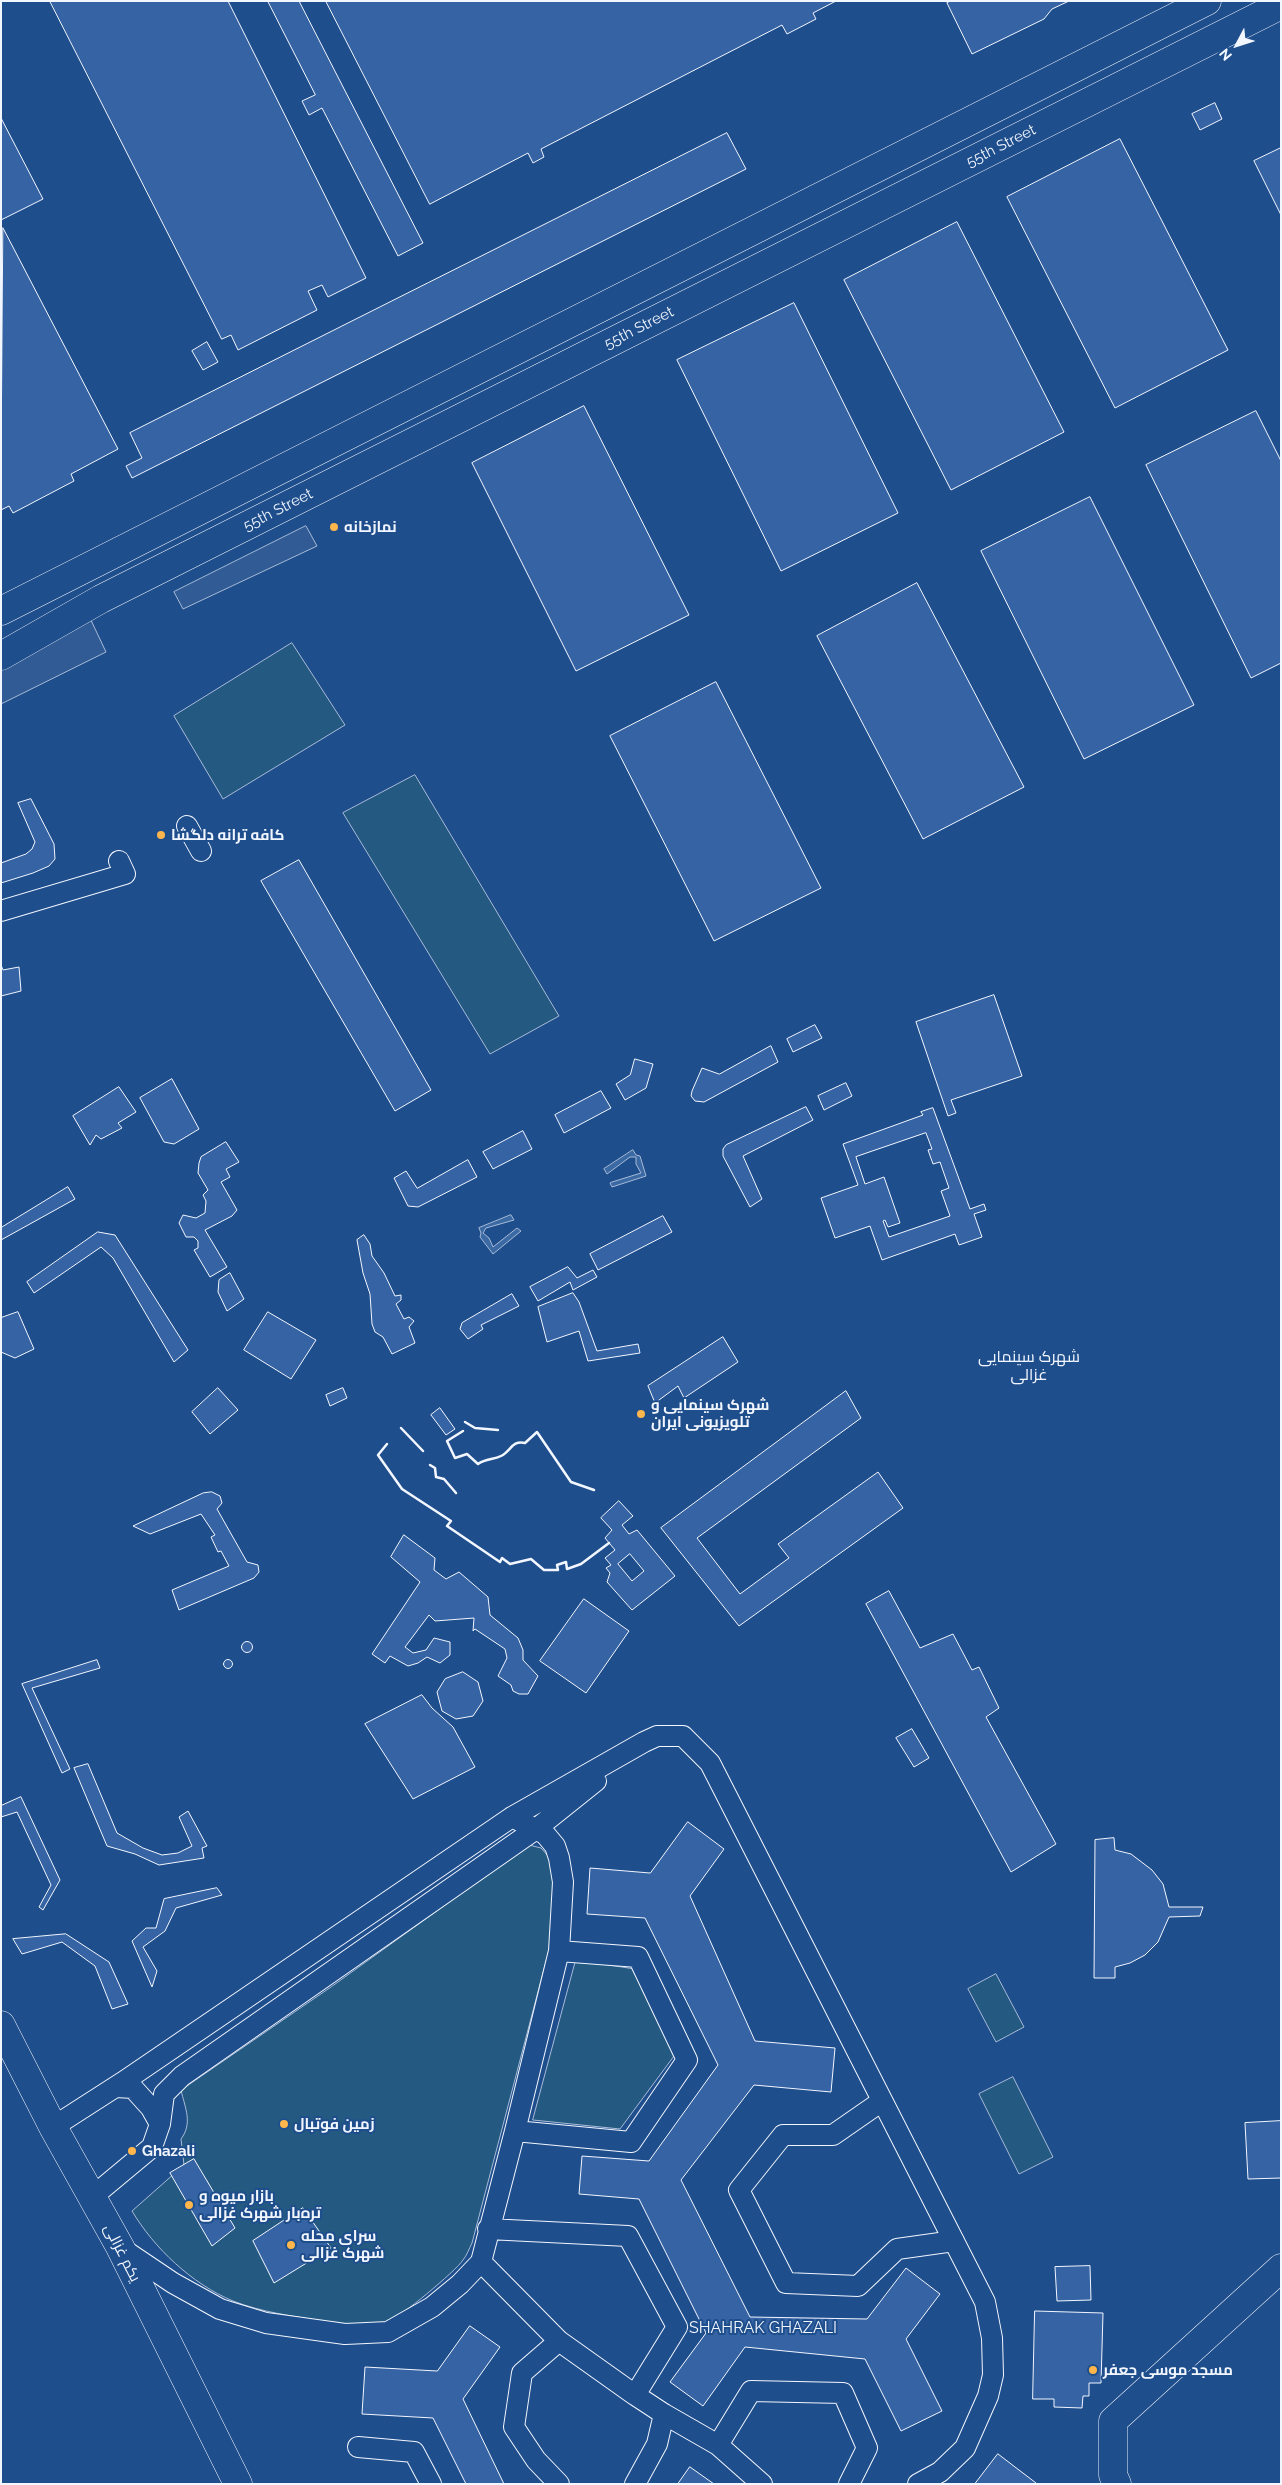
<!DOCTYPE html>
<meta charset="utf-8">
<style>
body{margin:0}
#map{position:relative;width:1282px;height:2485px;overflow:hidden;background:#1f4e8c;font-family:Raleway,sans-serif}
canvas{display:block}
.frame{position:absolute;inset:0;border:2px solid #f2f6ff;pointer-events:none}
.north{position:absolute;left:1212px;top:20px;width:50px;height:50px;-webkit-text-stroke:4px #1f4e8c;paint-order:stroke;rotate:230deg;font-size:14px;font-weight:700;line-height:20px;text-align:center;color:#f2f6ff}
.north::after{content:'';display:block;margin:auto;width:18px;height:22px;background:#f2f6ff;clip-path:polygon(50% 0,100% 100%,50% 72%,0 100%)}
</style>
<div id="map">
<canvas width="1282" height="2485"></canvas>
<div class="frame"></div>
<div class="north">N</div>
</div>
<script>
const ctx = document.querySelector('canvas').getContext('2d');
ctx.lineJoin = 'round';
function fillPath(path, color) { ctx.fillStyle = color; ctx.fill(path, 'evenodd'); }
function strokePath(path, color, width, dash) { ctx.strokeStyle = color; ctx.lineWidth = width; ctx.lineCap = dash ? 'butt' : 'round'; ctx.setLineDash(dash || []); ctx.stroke(path); }
function label(font, color, halo, rows, align = 'center') {
  ctx.font = font + ' Raleway,Cairo,sans-serif'; ctx.lineWidth = 4; ctx.setLineDash([]); ctx.textBaseline = 'middle'; ctx.strokeStyle = halo; ctx.fillStyle = color; for (const [text, x, y, turn = 0] of rows) {
    ctx.save(); ctx.translate(x, y); ctx.rotate((+turn || 0) * Math.PI / 180); ctx.textAlign = isNaN(turn) ? turn : align; if (halo) ctx.strokeText(text, 0, 0); ctx.fillText(text, 0, 0); ctx.restore();
  }
}
const green = new Path2D(`
 M 292,643 L 345,725 L 223,799 L 174,716 Z
 M 415,775 L 559,1016 L 490,1054 L 343,813 Z
 M 529,1845 L 541,1848 L 549,1857 L 554,1872 L 550,1946 L 472,2243 C 469,2249 467,2255 463,2260 C 456,2271 399,2318 387,2323 C 371,2329 339,2324 322,2321 C 292,2316 261,2312 233,2301 C 192,2284 154,2248 132,2211 L 184,2165 L 181,2139 C 193,2123 185,2108 181,2090 L 331,1987 Z
 M 576,1960 L 635,1969 L 674,2056 L 620,2129 L 533,2120 Z
 M 996,1974 L 1024,2027 L 996,2042 L 968,1989 Z
 M 1013,2077 L 1053,2157 L 1019,2174 L 979,2094 Z`);
fillPath(green, '#245a82');
strokePath(green, '#a8bbd7', 1);
const parking = new Path2D(`
 M 306,526 L 317,546 L 183,609 L 174,592 Z
 M 89,616 L 106,652 L 1,704 L 1,668 Z`);
fillPath(parking, '#305b95');
strokePath(parking, '#a8bbd7', 1);
const water = new Path2D(`
 M 633,1150 L 636,1155 L 640,1156 L 646,1176 L 612,1187 L 610,1183 L 612,1182 L 641,1173 L 636,1164 L 636,1157 L 630,1157 L 607,1174 L 604,1169 Z
 M 511,1215 L 514,1220 L 486,1228 L 483,1233 L 489,1238 L 493,1247 L 517,1228 L 521,1231 L 493,1254 L 480,1237 L 481,1233 L 479,1228 Z`);
fillPath(water, '#3b69a3');
strokePath(water, '#a8bbd7', 1);
const building = new Path2D(`
 M 50,1 L 228,1 L 366,278 L 328,297 L 322,285 L 308,291 L 317,310 L 238,350 L 231,335 L 222,339 Z
 M 268,1 L 299,1 L 423,243 L 398,256 L 322,108 L 309,115 L 302,101 L 315,95 Z
 M 326,1 L 836,1 L 813,13 L 816,19 L 787,34 L 782,25 L 541,149 L 544,157 L 533,163 L 528,153 L 430,204 Z
 M 951,1 L 1069,1 L 1052,9 L 1044,19 L 972,54 L 947,3 Z
 M 1215,103 L 1222,119 L 1200,130 L 1192,114 Z
 M 1,118 L 43,199 L 1,220 Z
 M 727,133 L 746,169 L 132,478 L 126,466 L 142,458 L 130,433 Z
 M 1120,139 L 1228,350 L 1115,408 L 1007,197 Z
 M 1281,148 L 1281,215 L 1254,161 Z
 M 957,222 L 1064,432 L 951,490 L 844,280 Z
 M 3,228 L 118,449 L 71,474 L 74,481 L 13,513 L 9,506 L 1,510 Z
 M 794,303 L 898,513 L 781,571 L 677,360 Z
 M 207,342 L 218,362 L 203,370 L 192,351 Z
 M 584,406 L 689,615 L 576,671 L 472,463 Z
 M 1256,411 L 1281,461 L 1281,663 L 1251,678 L 1146,465 Z
 M 1090,497 L 1194,705 L 1084,759 L 981,551 Z
 M 917,583 L 1024,787 L 923,839 L 817,636 Z
 M 716,682 L 821,888 L 714,941 L 610,736 Z
 M 31,799 L 54,844 L 55,859 L 49,866 L 33,873 L 1,883 L 1,863 L 26,854 L 32,849 L 35,842 L 18,803 Z
 M 299,860 L 431,1090 L 395,1111 L 261,881 Z
 M 1,965 L 3,970 L 19,967 L 21,991 L 1,996 Z
 M 994,995 L 1022,1076 L 951,1100 L 956,1113 L 948,1116 L 916,1022 Z
 M 815,1025 L 822,1038 L 793,1052 L 787,1039 Z
 M 771,1046 L 778,1062 L 704,1102 L 695,1101 L 691,1096 L 692,1091 L 702,1068 L 719,1074 Z
 M 635,1059 L 653,1064 L 646,1088 L 625,1100 L 616,1084 L 630,1075 Z
 M 172,1079 L 199,1129 L 174,1144 L 164,1142 L 140,1098 Z
 M 846,1083 L 852,1096 L 824,1110 L 818,1096 Z
 M 119,1087 L 136,1112 L 118,1123 L 122,1128 L 101,1139 L 96,1135 L 90,1145 L 73,1116 Z
 M 601,1091 L 611,1108 L 564,1133 L 555,1115 Z
 M 806,1107 L 813,1120 L 743,1156 L 762,1199 L 750,1207 L 723,1156 L 723,1149 L 726,1145 Z
 M 933,1108 L 970,1209 L 984,1204 L 986,1210 L 974,1214 L 982,1237 L 959,1245 L 955,1234 L 882,1260 L 870,1226 L 835,1238 L 821,1198 L 858,1185 L 843,1144 L 923,1115 L 921,1112 ZM 926,1133 L 932,1149 L 928,1150 L 933,1164 L 940,1162 L 949,1188 L 941,1191 L 950,1216 L 889,1237 L 883,1221 L 885,1220 L 888,1227 L 900,1223 L 884,1177 L 865,1184 L 856,1157 Z
 M 523,1131 L 532,1149 L 493,1169 L 483,1152 Z
 M 226,1142 L 239,1162 L 226,1169 L 230,1177 L 221,1182 L 237,1210 L 232,1216 L 205,1230 L 227,1267 L 210,1277 L 194,1250 L 198,1248 L 198,1241 L 194,1237 L 186,1237 L 179,1223 L 183,1215 L 196,1218 L 205,1213 L 206,1201 L 203,1195 L 208,1190 L 198,1173 L 199,1163 L 201,1157 Z
 M 468,1160 L 477,1177 L 418,1207 L 408,1206 L 394,1178 L 406,1171 L 417,1188 Z
 M 68,1187 L 75,1199 L 1,1240 L 1,1228 Z
 M 663,1216 L 672,1232 L 598,1270 L 590,1254 Z
 M 98,1232 L 115,1235 L 188,1350 L 174,1362 L 113,1258 L 101,1247 L 34,1293 L 27,1282 Z
 M 364,1235 L 370,1244 L 372,1256 L 384,1273 L 395,1296 L 401,1295 L 401,1300 L 396,1304 L 404,1319 L 409,1317 L 414,1321 L 409,1327 L 415,1343 L 392,1354 L 383,1337 L 375,1332 L 372,1324 L 370,1294 L 363,1273 L 357,1240 Z
 M 568,1267 L 577,1278 L 593,1270 L 597,1277 L 573,1290 L 570,1282 L 538,1301 L 530,1287 Z
 M 230,1273 L 244,1299 L 227,1311 L 218,1292 L 219,1280 Z
 M 573,1293 L 579,1302 L 597,1351 L 638,1344 L 640,1353 L 588,1361 L 579,1331 L 547,1342 L 538,1307 Z
 M 512,1294 L 519,1306 L 481,1325 L 483,1329 L 468,1339 L 460,1329 L 462,1323 Z
 M 18,1312 L 34,1349 L 15,1358 L 1,1352 L 1,1318 Z
 M 268,1312 L 316,1340 L 291,1379 L 244,1350 Z
 M 723,1337 L 738,1362 L 684,1398 L 678,1386 L 655,1403 L 648,1386 Z
 M 218,1388 L 238,1410 L 210,1434 L 192,1412 Z
 M 343,1388 L 347,1398 L 330,1406 L 326,1395 Z
 M 846,1391 L 861,1418 L 697,1538 L 740,1594 L 789,1558 L 778,1544 L 878,1472 L 903,1508 L 739,1626 L 661,1528 Z
 M 440,1408 L 455,1429 L 446,1435 L 431,1415 Z
 M 212,1492 L 220,1496 L 222,1503 L 217,1509 L 247,1562 L 258,1565 L 259,1572 L 254,1578 L 179,1610 L 172,1590 L 229,1566 L 221,1551 L 218,1552 L 211,1537 L 215,1535 L 201,1514 L 150,1534 L 133,1526 L 203,1493 Z
 M 619,1501 L 633,1516 L 622,1525 L 629,1534 L 637,1530 L 675,1576 L 632,1610 L 607,1582 L 610,1573 L 606,1568 L 611,1565 L 605,1558 L 615,1550 L 605,1538 L 612,1530 L 601,1518 ZM 630,1554 L 644,1571 L 632,1581 L 618,1564 Z
 M 404,1535 L 435,1558 L 434,1570 L 446,1579 L 459,1572 L 488,1597 L 490,1615 L 518,1638 L 523,1650 L 523,1660 L 538,1676 L 528,1694 L 519,1694 L 513,1691 L 511,1685 L 498,1676 L 507,1658 L 505,1649 L 475,1629 L 473,1631 L 474,1618 L 435,1621 L 429,1615 L 405,1647 L 413,1653 L 426,1650 L 434,1638 L 450,1642 L 450,1655 L 440,1663 L 427,1657 L 418,1663 L 408,1666 L 390,1656 L 385,1663 L 372,1654 L 420,1582 L 391,1557 Z
 M 889,1591 L 920,1648 L 953,1634 L 972,1670 L 979,1667 L 999,1708 L 986,1717 L 1056,1844 L 1011,1872 L 866,1604 Z
 M 584,1599 L 629,1631 L 586,1693 L 540,1661 Z
 M241.5 1647a5.5 5.5 0 1 1 11 0a5.5 5.5 0 1 1-11 0Z
 M223.5 1664a4.5 4.5 0 1 1 9 0a4.5 4.5 0 1 1-9 0Z
 M 97,1660 L 100,1668 L 32,1688 L 70,1769 L 62,1773 L 22,1684 Z
 M 463,1672 L 478,1682 L 483,1701 L 473,1716 L 456,1719 L 442,1711 L 437,1692 L 445,1679 Z
 M 422,1695 L 432,1708 L 453,1727 L 475,1767 L 413,1799 L 365,1724 Z
 M 912,1729 L 929,1758 L 914,1767 L 896,1738 Z
 M 88,1764 L 117,1833 L 143,1848 L 162,1855 L 178,1853 L 192,1846 L 179,1817 L 188,1811 L 207,1846 L 202,1848 L 204,1858 L 159,1865 L 135,1854 L 107,1846 L 74,1768 Z
 M 21,1797 L 60,1880 L 43,1910 L 39,1907 L 51,1885 L 17,1812 L 1,1817 L 1,1806 Z
 M 688,1822 L 724,1849 L 690,1896 L 755,2041 L 835,2048 L 831,2092 L 754,2085 L 681,2180 L 750,2317 L 867,2319 L 906,2268 L 940,2294 L 906,2339 L 942,2411 L 901,2431 L 865,2359 L 745,2347 L 703,2406 L 670,2382 L 706,2333 L 639,2199 L 579,2194 L 582,2156 L 649,2161 L 718,2065 L 645,1918 L 587,1914 L 590,1868 L 650,1873 Z
 M 1114,1838 L 1115,1850 L 1131,1854 L 1152,1870 L 1163,1884 L 1169,1907 L 1203,1907 L 1200,1916 L 1169,1917 L 1158,1942 L 1145,1955 L 1130,1963 L 1115,1967 L 1115,1978 L 1094,1978 L 1095,1840 Z
 M 217,1888 L 222,1895 L 176,1908 L 165,1931 L 143,1947 L 157,1971 L 152,1987 L 132,1941 L 146,1928 L 156,1928 L 164,1899 Z
 M 66,1934 L 109,1962 L 128,2004 L 112,2009 L 95,1966 L 62,1942 L 22,1954 L 13,1939 Z
 M 1281,2121 L 1281,2178 L 1248,2179 L 1245,2123 Z
 M 194,2159 L 235,2228 L 212,2246 L 170,2173 Z
 M 303,2208 L 331,2248 L 274,2283 L 253,2241 Z
 M 1090,2266 L 1091,2300 L 1057,2301 L 1055,2267 Z
 M 1035,2311 L 1103,2313 L 1101,2383 L 1089,2383 L 1089,2396 L 1083,2396 L 1082,2408 L 1054,2407 L 1054,2399 L 1033,2399 Z
 M 470,2326 L 500,2347 L 463,2399 L 504,2484 L 466,2484 L 433,2418 L 362,2414 L 365,2367 L 437,2371 Z
 M 998,2454 L 1036,2483 L 1035,2484 L 975,2484 Z
 M 690,2467 L 714,2484 L 678,2484 Z`);
fillPath(building, '#3563a3');
strokePath(building, '#f2f6ff', 1);
const street = new Path2D(`
 M 187,826 L 201,851
 M 1,911 L 125,874 L 119,861
 M 116,2087 L 133,2088 L 151,2108 L 160,2124
 M 882,2101 L 833,2135 L 783,2135 L 739,2190 L 786,2283 L 858,2286 L 897,2249 L 954,2241
 M 53,2127 L 123,2082 L 512,1817 L 644,1742 L 657,1736 L 683,1736 L 710,1763 L 985,2302 L 992,2338 L 993,2375 L 988,2396 L 965,2448 L 940,2472 L 918,2484
 M 515,2131 L 631,2142 L 687,2060 L 638,1957 L 559,1951
 M 92,2197 L 152,2147 L 160,2124 L 164,2094 L 182,2076 L 536,1829 L 596,1781
 M 121,2248 L 173,2283 L 220,2309 L 266,2323 L 345,2334 L 388,2332 L 432,2307 L 460,2284 L 481,2262 L 515,2131 L 559,1951 L 563,1882 L 559,1858 L 555,1846 L 545,1834 L 512,1817
 M 481,2262 L 559,2341 L 635,2395 L 677,2327 L 628,2236 L 488,2229
 M 559,2341 L 522,2373 L 514,2427 L 536,2460 L 559,2484
 M 664,2414 L 718,2445 L 762,2484
 M 718,2445 L 751,2391 L 843,2393 L 867,2448 L 849,2484
 M 358,2447 L 414,2452 L 431,2484
 M 635,2484 L 657,2444 L 664,2414 L 635,2395`);
const secondary = new Path2D(`
 M 1,611 L 1207,1
 M 1,656 L 101,599 L 1281,5
 M 1,2025 L 53,2127 L 120,2247 L 238,2484
 M 1117,2484 L 1113,2475 L 1113,2421 L 1281,2268`);
strokePath(street, '#f2f6ff', 22);
strokePath(secondary, '#f2f6ff', 29);
strokePath(street, '#1f4e8c', 20);
strokePath(secondary, '#1f4e8c', 28);
strokePath(new Path2D(`
 M 465,1422 L 475,1428 L 498,1430
 M 401,1428 L 423,1451
 M 463,1431 L 447,1441 L 455,1458 L 467,1454 L 478,1464 C 486,1458 493,1460 501,1456 C 511,1451 512,1440 525,1443 L 537,1432 L 571,1482 L 594,1490
 M 387,1444 L 378,1455 L 402,1489 L 451,1521 L 447,1526 L 500,1562 L 502,1558 L 510,1564 L 531,1559 L 544,1570 L 558,1570 L 557,1565 L 566,1562 L 567,1569 L 581,1564 L 609,1543
 M 430,1465 L 435,1468 L 436,1477 L 444,1479 L 456,1493`), '#f2f6ff', 2.5);
for (const [x, y, r, color] of [
 [334,527,5,"#ffb74d"],
 [161,835,5,"#ffb74d"],
 [641,1414,5,"#ffb74d"],
 [284,2124,5,"#ffb74d"],
 [132,2151,5,"#ffb74d"],
 [189,2205,5,"#ffb74d"],
 [291,2245,5,"#ffb74d"],
 [1093,2370,5,"#ffb74d"]
]) { const dot = new Path2D(); dot.arc(x, y, r, 0, 2 * Math.PI); ctx.fillStyle = color; ctx.fill(dot); strokePath(dot, '#1f4e8c', 2); }
label('15px', '#f2f6ff', '#1f4e8c', [
 ["55th Street",1001,146,-27],
 ["55th Street",639,328,-27],
 ["55th Street",278,510,-27],
 ["یکم غزالی",122,2253,63]
]);
label('bold 15px', '#f2f6ff', '#1f4e8c', [
 ["نمازخانه",344,527],
 ["کافه ترانه دلگشا",171,835],
 ["شهرک سینمایی و",651,1405],
 ["تلویزیونی ایران",651,1422],
 ["زمین فوتبال",294,2124],
 ["Ghazali",142,2151],
 ["بازار میوه و",199,2196],
 ["تره‌بار شهرک غزالی",199,2213],
 ["سرای محله",301,2236],
 ["شهرک غزالی",301,2253],
 ["مسجد موسی جعفر",1103,2370]
], 'left');
label('16px', '#f2f6ff', '#1f4e8c', [
 ["شهرک سینمایی",1029,1357],
 ["غزالی",1029,1375],
 ["SHAHRAK GHAZALI",763,2328]
]);
</script>
